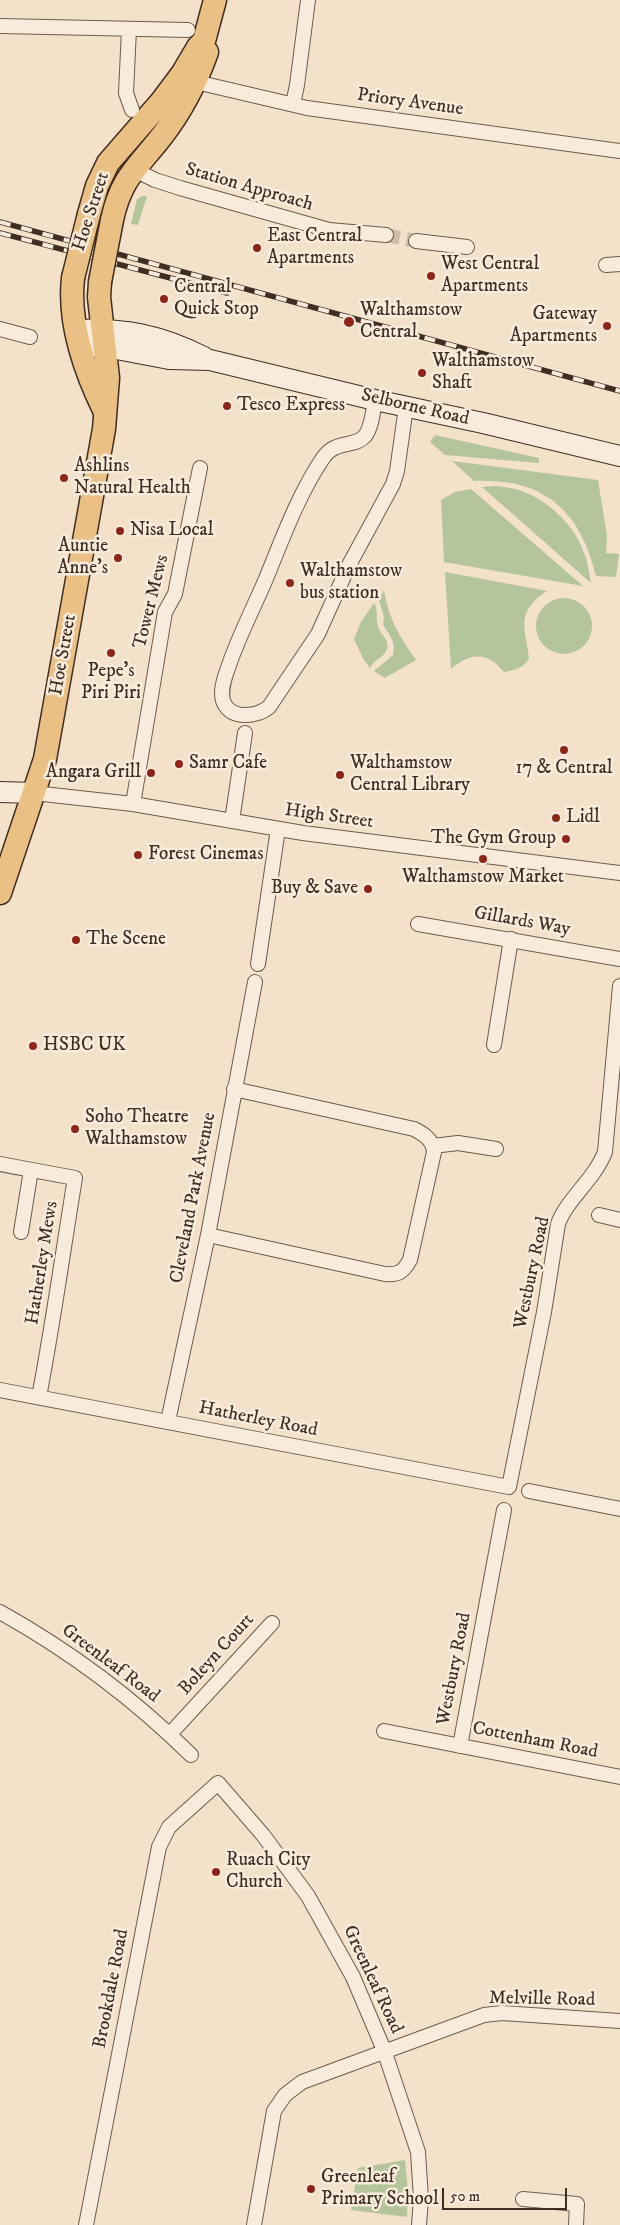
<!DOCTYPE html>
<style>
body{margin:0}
#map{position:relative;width:620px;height:2225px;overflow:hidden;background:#f3e1c9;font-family:"IM FELL DW Pica",serif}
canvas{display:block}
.scale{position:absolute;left:442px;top:2188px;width:125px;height:22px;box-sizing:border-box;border:2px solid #412e23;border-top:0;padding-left:6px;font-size:15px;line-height:18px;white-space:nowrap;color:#412e23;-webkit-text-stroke:4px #f7ecdc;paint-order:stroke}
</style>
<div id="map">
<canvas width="620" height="2225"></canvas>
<div class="scale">50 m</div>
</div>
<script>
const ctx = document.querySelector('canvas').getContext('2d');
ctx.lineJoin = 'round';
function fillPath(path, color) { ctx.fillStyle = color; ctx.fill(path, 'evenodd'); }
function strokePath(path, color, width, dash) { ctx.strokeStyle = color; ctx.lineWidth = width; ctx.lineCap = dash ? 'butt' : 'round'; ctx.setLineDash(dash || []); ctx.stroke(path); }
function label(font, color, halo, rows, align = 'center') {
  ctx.font = font + ' "IM FELL DW Pica",serif'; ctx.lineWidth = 5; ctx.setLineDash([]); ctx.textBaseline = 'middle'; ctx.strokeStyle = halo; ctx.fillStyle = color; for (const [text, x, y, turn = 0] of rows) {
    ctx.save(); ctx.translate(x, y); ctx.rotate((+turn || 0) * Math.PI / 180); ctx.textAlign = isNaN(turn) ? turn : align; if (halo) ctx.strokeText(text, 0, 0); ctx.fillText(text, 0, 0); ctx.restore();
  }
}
fillPath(new Path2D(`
 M 142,196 L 147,196 L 138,225 L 131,224 L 137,199 Z
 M 435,435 L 539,458 L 539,463 L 445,455 L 430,442 Z
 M 452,461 L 598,480 L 607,536 L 606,553 L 619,554 L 616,577 L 596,576 C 580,510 544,478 474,481 Z
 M 496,486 C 504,487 512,488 519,490 C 547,499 575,525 584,553 C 588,562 589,573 591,583 L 482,487 Z
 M 471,489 L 583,586 L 444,562 L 441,500 L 455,492 Z
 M 445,572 L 547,591 C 515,612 525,626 529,658 C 524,668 515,670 504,672 C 487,651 470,653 451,669 Z
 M 384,590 C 388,617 400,638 416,660 L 385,678 L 374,671 L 393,655 C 396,641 390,636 383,625 L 384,617 L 379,600 Z
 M536 626a28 28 0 1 1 56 0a28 28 0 1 1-56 0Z
 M 374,603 C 379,611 375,618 378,626 C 380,635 392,641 386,651 C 382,659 374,659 370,668 L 364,660 L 354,639 L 361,622 Z
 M 405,2160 L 408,2190 L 407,2217 L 351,2210 L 358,2168 Z`), '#b4c49b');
strokePath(new Path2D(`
 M 386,235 L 416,241`), '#cfbda8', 14, [14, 7]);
const street = new Path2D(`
 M 0,26 L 188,30
 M 129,29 L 126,93 L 132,110
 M 196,82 L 307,108 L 620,151
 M 293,104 L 297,85 L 308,0
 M 133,169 L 155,180 L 180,188 L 329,230 L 386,235
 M 416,241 L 467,247
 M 606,265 L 620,264
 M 0,329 L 30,337
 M 375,400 C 373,411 372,427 365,436 C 355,448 336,439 323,458 C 298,495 282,540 265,581 C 253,609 239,636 229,665 C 225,676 218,694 225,705 C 234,720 258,716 269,707 L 318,634 L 349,565 L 393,484 L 397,471 L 406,407
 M 34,793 L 133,804 L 303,833 L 620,873
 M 133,804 L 165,612 L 175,594 L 200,468
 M 232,821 L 245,733
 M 418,924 L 620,959
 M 258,964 L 278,829
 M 494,1045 L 511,939
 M 433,1146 L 458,1143 L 496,1149
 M 0,1164 L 75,1178 C 63,1251 53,1324 39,1397
 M 599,1215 L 620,1220
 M 21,1232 L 31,1170
 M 208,1235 L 385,1274 C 399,1275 403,1272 410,1260 L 434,1152 C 433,1140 424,1134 414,1129 L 234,1089
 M 0,1390 L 509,1487 L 544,1312 L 558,1224 C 567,1199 594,1180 605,1152 L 620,986
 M 168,1421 L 208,1235 L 255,982
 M 529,1491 L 620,1509
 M 0,1612 C 70,1651 133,1698 191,1755
 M 384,1731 L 620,1777
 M 170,1734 L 272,1623
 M 460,1746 L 504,1510
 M 523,2199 L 577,2204 L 576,2225
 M 86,2225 L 159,1847 L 169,1827 L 218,1783 L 263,1835 L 308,1896 L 353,1977 L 384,2050 L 418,2152 L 421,2199 L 419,2225
 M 254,2225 L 274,2111 L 285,2095 L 302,2082 L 484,2015 L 502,2013 L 620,2021`);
const secondary = new Path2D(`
 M 76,330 C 125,328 160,335 204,357
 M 81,346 L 106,347 L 169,359 L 210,360 L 375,400 L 483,423 L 620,456
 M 0,792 L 34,793`);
const primary = new Path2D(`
 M 89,214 L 97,186 L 108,163 L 161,102 L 182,74 L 198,47 L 204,41 L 215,0
 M 112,220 C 121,178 137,168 162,136 C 182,110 196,83 207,52
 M 73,278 C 68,322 85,371 104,410
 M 0,893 L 45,759 L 104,429 L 108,378 L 99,297 L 100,282`);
strokePath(street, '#6e5b4c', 16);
strokePath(secondary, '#412e23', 22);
strokePath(primary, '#412e23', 25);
strokePath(street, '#f7ecdc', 14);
strokePath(secondary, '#f7ecdc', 20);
strokePath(primary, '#eac084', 22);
const rail = new Path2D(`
 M 0,222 L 620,391
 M 0,233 L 227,293`);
strokePath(rail, '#412e23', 5.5);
strokePath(rail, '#f7ecdc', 4, [11]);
const primaryBridge = new Path2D(`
 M 73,278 L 89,214
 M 100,282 L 112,220`);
strokePath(primaryBridge, '#412e23', 25, []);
strokePath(primaryBridge, '#eac084', 22);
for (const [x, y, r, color] of [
 [257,248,5,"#8f2418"],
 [431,276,5,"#8f2418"],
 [164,299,5,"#8f2418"],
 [349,322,6,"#8f2418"],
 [607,326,5,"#8f2418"],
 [422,373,5,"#8f2418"],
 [227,406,5,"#8f2418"],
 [64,478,5,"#8f2418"],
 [120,531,5,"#8f2418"],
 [118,558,5,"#8f2418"],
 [290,583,5,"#8f2418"],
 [111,653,5,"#8f2418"],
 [564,750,5,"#8f2418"],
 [179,764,5,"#8f2418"],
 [151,773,5,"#8f2418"],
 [340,775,5,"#8f2418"],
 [556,818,5,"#8f2418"],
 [566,839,5,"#8f2418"],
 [138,855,5,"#8f2418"],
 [483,859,5,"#8f2418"],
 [368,889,5,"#8f2418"],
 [76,940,5,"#8f2418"],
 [33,1046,5,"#8f2418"],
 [75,1129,5,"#8f2418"],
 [216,1872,5,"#8f2418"],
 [311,2189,5,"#8f2418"]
]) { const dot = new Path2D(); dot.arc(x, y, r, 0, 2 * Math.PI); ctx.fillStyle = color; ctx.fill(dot); strokePath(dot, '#f7ecdc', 2); }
label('19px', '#412e23', '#f7ecdc', [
 ["Priory Avenue",410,103,8],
 ["Station Approach",249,188,16],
 ["Hoe Street",92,212,-72],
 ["Selborne Road",415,408,13],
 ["Tower Mews",152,602,-76],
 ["Hoe Street",64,655,-80],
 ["High Street",329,817,8],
 ["Gillards Way",522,922,10],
 ["Cleveland Park Avenue",194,1198,-79],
 ["Hatherley Mews",43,1263,-81],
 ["Westbury Road",533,1273,-78],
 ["Hatherley Road",258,1420,11],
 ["Boleyn Court",217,1655,-48],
 ["Greenleaf Road",110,1664,37],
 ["Westbury Road",455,1669,-79],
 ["Cottenham Road",535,1741,11],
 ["Greenleaf Road",372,1980,65],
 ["Brookdale Road",112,1989,-79],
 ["Melville Road",542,2000,1]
]);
label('19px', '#412e23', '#f7ecdc', [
 ["East Central",267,237],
 ["Apartments",267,259],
 ["West Central",441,265],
 ["Apartments",441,287],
 ["Central",174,288],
 ["Quick Stop",174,310],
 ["Walthamstow",360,311],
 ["Central",360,333],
 ["Gateway",597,315,"right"],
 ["Apartments",597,337,"right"],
 ["Walthamstow",432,362],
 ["Shaft",432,384],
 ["Tesco Express",237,406],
 ["Ashlins",74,467],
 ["Natural Health",74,489],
 ["Nisa Local",130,531],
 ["Auntie",108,547,"right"],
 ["Anne's",108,569,"right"],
 ["Walthamstow",300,572],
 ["bus station",300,594],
 ["Pepe's",111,672,"center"],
 ["Piri Piri",111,694,"center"],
 ["Samr Cafe",189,764],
 ["Walthamstow",350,764],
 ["Central Library",350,786],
 ["17 & Central",564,769,"center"],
 ["Angara Grill",141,773,"right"],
 ["Lidl",566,818],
 ["The Gym Group",556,839,"right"],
 ["Forest Cinemas",148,855],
 ["Walthamstow Market",483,878,"center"],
 ["Buy & Save",358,889,"right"],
 ["The Scene",86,940],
 ["HSBC UK",43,1046],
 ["Soho Theatre",85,1118],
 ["Walthamstow",85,1140],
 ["Ruach City",226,1861],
 ["Church",226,1883],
 ["Greenleaf",321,2178],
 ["Primary School",321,2200]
], 'left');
</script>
